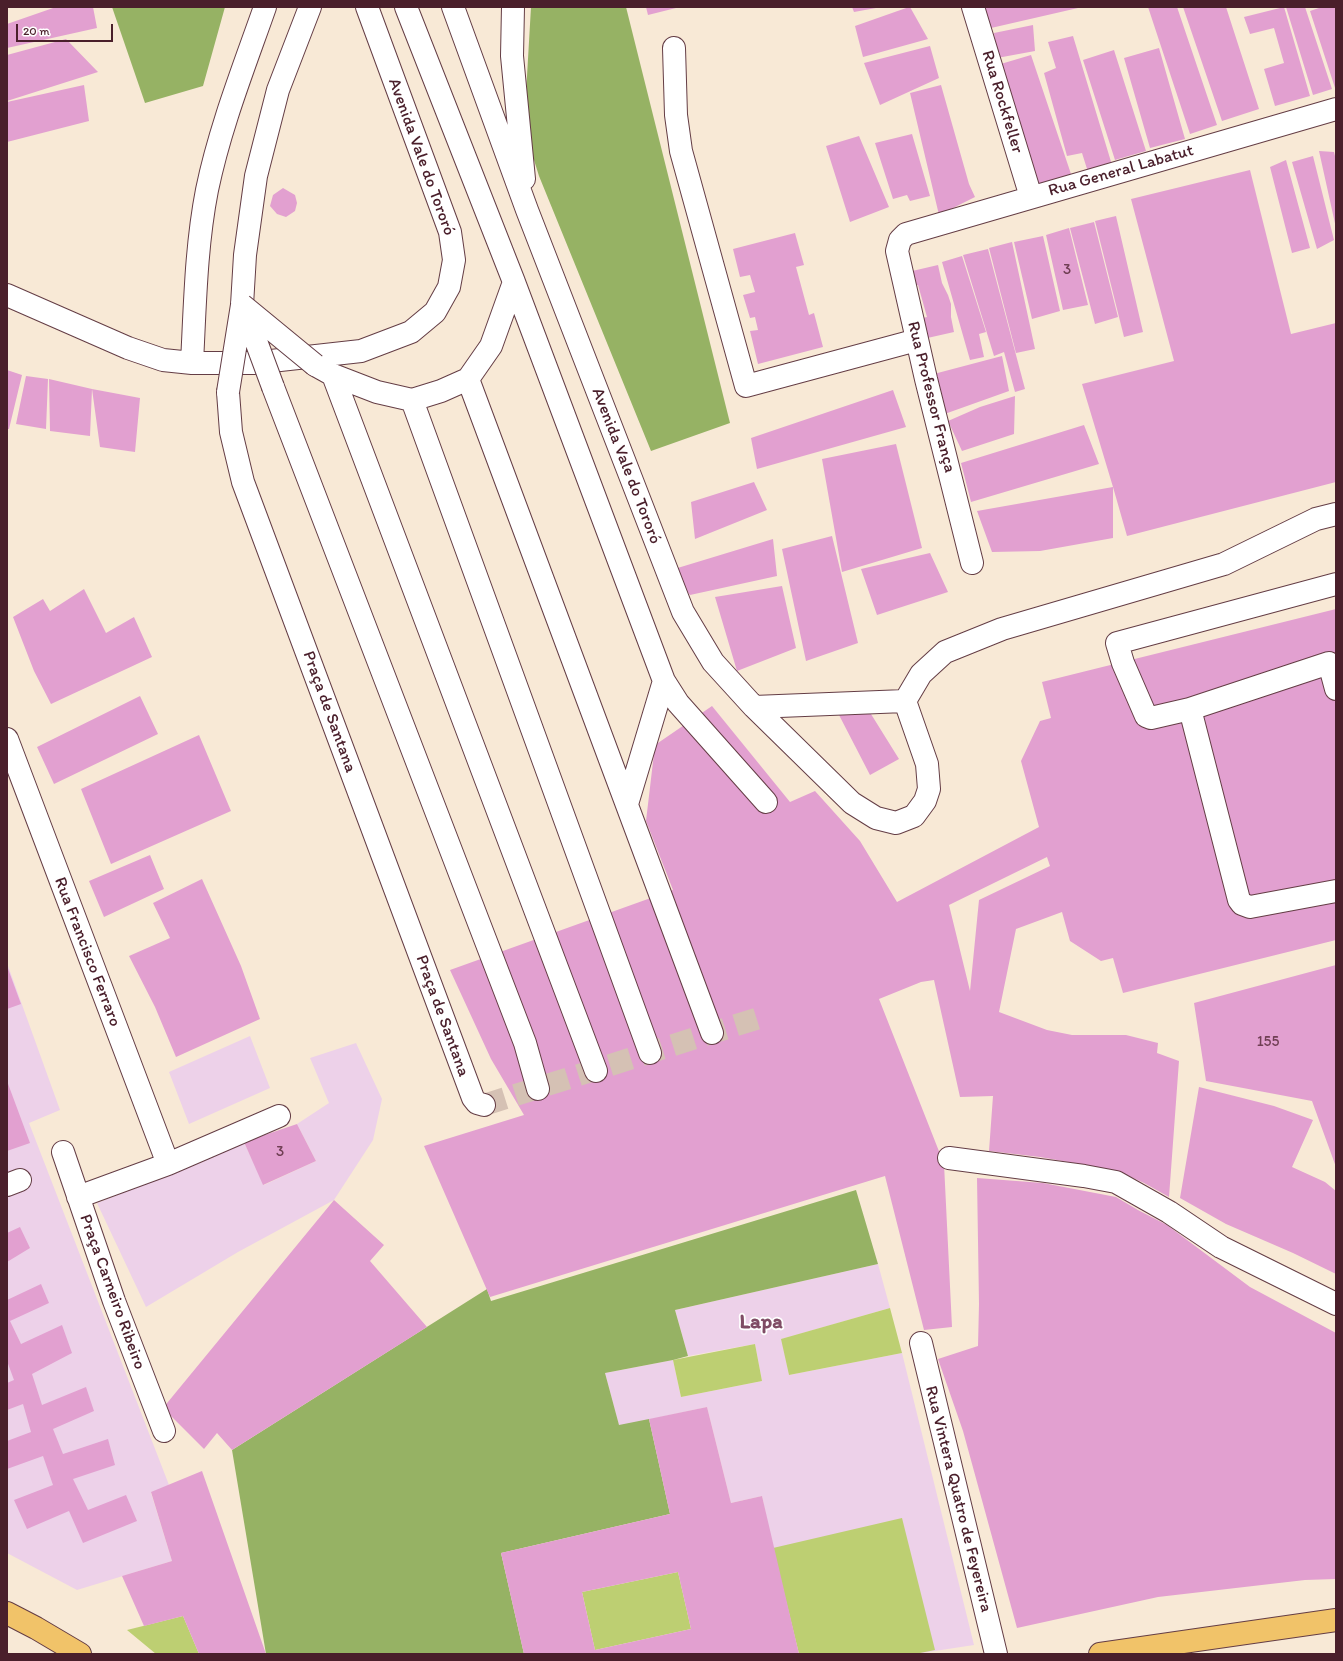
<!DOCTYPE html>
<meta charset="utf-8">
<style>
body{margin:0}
#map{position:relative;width:1343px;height:1661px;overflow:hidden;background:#f8e9d6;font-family:Itim,sans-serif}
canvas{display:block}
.frame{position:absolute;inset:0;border:8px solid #4a1f2b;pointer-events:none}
.scale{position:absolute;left:16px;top:24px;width:97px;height:18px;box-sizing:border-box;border:2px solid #4a1f2b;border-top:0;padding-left:5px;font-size:12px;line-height:14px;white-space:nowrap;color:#4a1f2b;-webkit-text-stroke:3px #fff;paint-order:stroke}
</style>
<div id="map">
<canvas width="1343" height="1661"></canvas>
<div class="frame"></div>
<div class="scale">20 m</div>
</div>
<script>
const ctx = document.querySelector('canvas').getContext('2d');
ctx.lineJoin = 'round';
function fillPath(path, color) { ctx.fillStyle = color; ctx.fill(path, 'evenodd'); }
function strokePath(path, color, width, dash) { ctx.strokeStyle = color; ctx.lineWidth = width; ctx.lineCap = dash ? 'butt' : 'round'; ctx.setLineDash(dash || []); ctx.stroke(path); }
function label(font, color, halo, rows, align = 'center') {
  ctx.font = font + ' Itim,sans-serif'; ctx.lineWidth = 3.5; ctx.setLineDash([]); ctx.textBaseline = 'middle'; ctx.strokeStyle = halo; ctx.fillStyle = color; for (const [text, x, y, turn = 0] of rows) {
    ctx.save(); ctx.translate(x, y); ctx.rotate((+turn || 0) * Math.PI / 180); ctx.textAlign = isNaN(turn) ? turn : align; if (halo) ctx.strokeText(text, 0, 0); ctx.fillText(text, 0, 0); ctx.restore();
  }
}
fillPath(new Path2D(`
 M 7,963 L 60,1110 L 29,1123 L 169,1485 L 151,1493 L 172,1561 L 77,1590 L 7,1553 Z
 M 250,1036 L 270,1088 L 189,1124 L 169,1072 Z
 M 356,1043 L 382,1099 L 373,1140 L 334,1200 L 238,1252 L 146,1307 L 97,1203 L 200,1163 L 244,1142 L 264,1185 L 316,1161 L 297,1124 L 329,1103 L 310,1058 Z
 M 878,1264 L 890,1308 L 782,1339 L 789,1375 L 902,1353 L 974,1645 L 915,1654 L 773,1548 L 762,1496 L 731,1503 L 707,1407 L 619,1426 L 605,1373 L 673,1360 L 681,1397 L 762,1381 L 755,1344 L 688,1356 L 675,1310 Z`), '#edd1e9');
fillPath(new Path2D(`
 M 890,1308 L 902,1353 L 789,1375 L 781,1339 Z
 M 755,1344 L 762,1381 L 681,1397 L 673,1360 Z
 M 902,1518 L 935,1650 L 915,1654 L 799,1654 L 773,1548 Z
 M 678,1572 L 691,1629 L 595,1650 L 582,1592 Z
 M 183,1616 L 199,1654 L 156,1654 L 127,1630 Z`), '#bdcf72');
fillPath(new Path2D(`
 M 112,7 L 225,7 L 203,86 L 145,103 Z
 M 531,7 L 626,7 L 730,423 L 651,451 L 539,176 L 524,128 Z
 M 856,1190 L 878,1264 L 675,1310 L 688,1356 L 673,1360 L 605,1373 L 619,1425 L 649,1419 L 670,1514 L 501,1553 L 524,1654 L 266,1654 L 232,1450 L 487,1289 L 491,1301 Z`), '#96b264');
fillPath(new Path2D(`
 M 56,7 L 93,7 L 97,28 L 7,48 L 7,24 Z
 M 646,7 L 676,7 L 676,8 L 648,15 Z
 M 852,7 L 876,7 L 876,8 L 854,12 Z
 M 909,7 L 910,7 L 928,39 L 863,57 L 855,26 Z
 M 985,7 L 1077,7 L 1078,8 L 991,28 Z
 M 1148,7 L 1177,7 L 1217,125 L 1190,134 Z
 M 1183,7 L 1226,7 L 1259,109 L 1222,121 Z
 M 1284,7 L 1310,96 L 1275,106 L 1264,69 L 1284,63 L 1274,28 L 1250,34 L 1244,17 Z
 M 1286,7 L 1305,7 L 1332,89 L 1313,95 Z
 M 1322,7 L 1336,7 L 1336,91 L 1310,11 Z
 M 1033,25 L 1035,51 L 997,58 L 994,33 Z
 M 1073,36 L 1112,165 L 1088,172 L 1082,153 L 1067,156 L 1044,73 L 1056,68 L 1048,42 Z
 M 66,39 L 98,72 L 7,101 L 7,55 Z
 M 930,46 L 939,78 L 880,105 L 864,63 Z
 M 1159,48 L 1185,139 L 1150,148 L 1124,58 Z
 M 1114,50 L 1146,151 L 1115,160 L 1083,60 Z
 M 1031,55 L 1072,177 L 1032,187 L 994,66 Z
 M 84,85 L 89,121 L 7,142 L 7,102 Z
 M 941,85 L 969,184 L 975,197 L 939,215 L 910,93 Z
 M 912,134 L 930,196 L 910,201 L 907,195 L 893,199 L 875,143 Z
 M 859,136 L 889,207 L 850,222 L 826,146 Z
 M 1319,151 L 1334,152 L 1336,160 L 1336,228 Z
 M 1313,156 L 1334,240 L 1317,249 L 1292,162 Z
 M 1286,160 L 1310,248 L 1292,253 L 1270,167 Z
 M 1250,170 L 1291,334 L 1336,323 L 1336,482 L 1127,536 L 1113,487 L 1113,538 L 1040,551 L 992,552 L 977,511 L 1113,487 L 1082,384 L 1174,361 L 1131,199 Z
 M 283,188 L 295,195 L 297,203 L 295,211 L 286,217 L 277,214 L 270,206 L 273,195 Z
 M 1116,216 L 1143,332 L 1124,337 L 1095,221 Z
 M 1094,222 L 1118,317 L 1095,324 L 1070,228 Z
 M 1069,228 L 1088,305 L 1063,310 L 1046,235 Z
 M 795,233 L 804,265 L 796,267 L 809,315 L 814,313 L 823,347 L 758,364 L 750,331 L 758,330 L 755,317 L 750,318 L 743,295 L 755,292 L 750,275 L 740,277 L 733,249 Z
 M 1043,236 L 1060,311 L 1032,319 L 1014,242 Z
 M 1012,242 L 1035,349 L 1016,353 L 989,248 Z
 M 988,249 L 1025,389 L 1015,392 L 1004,352 L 994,356 L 963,255 Z
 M 962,256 L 986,332 L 979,334 L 984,357 L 970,360 L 942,262 Z
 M 938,265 L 942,283 L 948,295 L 951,304 L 951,317 L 954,332 L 923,339 L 918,319 L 927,317 L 918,285 L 910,285 L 908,272 Z
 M 1002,356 L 1009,391 L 939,416 L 930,375 Z
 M 7,370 L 22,375 L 9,429 L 7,429 Z
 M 26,376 L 48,379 L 46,429 L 16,424 Z
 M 49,379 L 92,389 L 140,398 L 135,452 L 100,447 L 92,389 L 90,436 L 50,431 Z
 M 893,390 L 906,427 L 757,469 L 751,438 Z
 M 1015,396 L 1014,434 L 962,451 L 948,421 L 980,407 Z
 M 1084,425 L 1099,464 L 971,502 L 961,463 Z
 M 896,444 L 922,548 L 842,572 L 822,459 Z
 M 754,482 L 767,510 L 695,539 L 691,502 Z
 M 832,536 L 858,643 L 806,661 L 782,549 Z
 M 773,539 L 777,576 L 690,595 L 671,570 Z
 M 930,553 L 948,592 L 877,615 L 861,569 Z
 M 782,586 L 796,648 L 737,671 L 715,597 Z
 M 84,589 L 106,633 L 134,617 L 152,657 L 51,704 L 34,671 L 13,617 L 43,599 L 50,611 Z
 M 1336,609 L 1336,940 L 1123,993 L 1113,958 L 1101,961 L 1070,941 L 1062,912 L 1016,929 L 999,1012 L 1047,1030 L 1072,1035 L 1126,1035 L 1158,1043 L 1157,1053 L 1179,1061 L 1169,1197 L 1144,1183 L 1118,1171 L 1040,1157 L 989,1151 L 993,1096 L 960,1097 L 934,980 L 921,982 L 879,999 L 944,1164 L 952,1327 L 924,1330 L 885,1176 L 490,1297 L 424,1146 L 524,1115 L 491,1059 L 450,970 L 673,890 L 646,821 L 655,745 L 712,706 L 790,802 L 815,791 L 860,841 L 897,902 L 1039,827 L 1021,761 L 1040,721 L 1051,718 L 1042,682 ZM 1047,857 L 1050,866 L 979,900 L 970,991 L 949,905 Z
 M 140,696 L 158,734 L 54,784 L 37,747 Z
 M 866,706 L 899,759 L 870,775 L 839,715 Z
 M 199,735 L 231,811 L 111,864 L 81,789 Z
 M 150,855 L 164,889 L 104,917 L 89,881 Z
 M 202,879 L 241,966 L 260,1019 L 176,1057 L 155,1007 L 129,956 L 170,938 L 153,903 Z
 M 1336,965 L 1336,1167 L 1312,1101 L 1206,1081 L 1194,1003 Z
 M 7,966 L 21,1004 L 7,1009 Z
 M 7,1081 L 30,1143 L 7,1151 Z
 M 1199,1087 L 1274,1106 L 1313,1120 L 1292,1167 L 1325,1182 L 1336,1191 L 1336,1274 L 1293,1253 L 1226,1224 L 1180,1198 Z
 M 297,1124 L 316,1161 L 263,1185 L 244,1142 Z
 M 977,1178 L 1043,1183 L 1116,1197 L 1138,1210 L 1167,1225 L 1250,1287 L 1336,1333 L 1336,1579 L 1305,1580 L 1158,1597 L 1017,1628 L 963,1431 L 938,1359 L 978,1346 L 979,1304 Z
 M 334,1200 L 384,1245 L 370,1261 L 427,1327 L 232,1450 L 217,1433 L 204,1449 L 163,1408 Z
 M 20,1227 L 30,1248 L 7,1262 L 7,1233 Z
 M 41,1284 L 49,1303 L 10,1321 L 21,1344 L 62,1325 L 72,1353 L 32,1374 L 42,1405 L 86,1387 L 94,1411 L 53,1429 L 63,1454 L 108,1439 L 115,1465 L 73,1479 L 88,1510 L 126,1495 L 137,1521 L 83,1543 L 69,1511 L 27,1529 L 14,1500 L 53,1485 L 43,1456 L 7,1469 L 7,1441 L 31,1432 L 23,1404 L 7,1410 L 7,1383 L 14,1380 L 7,1361 L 7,1300 Z
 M 707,1407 L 731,1503 L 762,1496 L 799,1654 L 524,1654 L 501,1553 L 670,1514 L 649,1419 ZM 678,1572 L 691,1629 L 595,1650 L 582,1592 Z
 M 202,1471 L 266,1654 L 199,1654 L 183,1616 L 144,1626 L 122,1576 L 172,1561 L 151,1492 Z`), '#e2a0d0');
strokePath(new Path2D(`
 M 484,1105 L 762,1017`), '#d5c1b4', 22, [22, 11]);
const minor = new Path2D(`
 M 406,7 L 514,282 L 491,346 L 468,379
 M 453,7 L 527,210 L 683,612 L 713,662 L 754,707 L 852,803 L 876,818 L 896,823 L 914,816 L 925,801 L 929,789 L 927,764 L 905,701
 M 513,7 L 512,56 L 524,179
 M 973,7 L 1031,197
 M 674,48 L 676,115 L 681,151 L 746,386 L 917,340
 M 514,282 L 664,681 L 678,703 L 766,802
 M 7,295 L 128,348 L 163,360 L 192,363 L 253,363 L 361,351 L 411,332 L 435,312 L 449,287 L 454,260 L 450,232 L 367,7
 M 242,305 L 245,255 L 256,176 L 278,90 L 310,7
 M 192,363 C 195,305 196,246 207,190 C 220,127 244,67 265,7
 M 315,365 L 333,375 L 377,392 L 412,400 L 441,391 L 468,379 L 712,1033
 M 333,375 L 596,1071
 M 273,387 L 525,1043 L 538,1089
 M 228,392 L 231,432 L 243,482 L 473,1098 L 477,1103 L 484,1105
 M 412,400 L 650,1053
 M 972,563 L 926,379 L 897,251 L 900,240 L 906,234 L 1336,109
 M 1336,584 L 1117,643 L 1123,663 L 1146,716 L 1151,718 L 1190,709 L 1329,663 L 1336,689
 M 905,701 L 921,674 L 945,652 L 1002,629 L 1224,564 L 1316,519 L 1336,514
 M 754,707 L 905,701
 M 1190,709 L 1239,900 L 1242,904 L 1250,907 L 1336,891
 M 7,739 L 168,1164
 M 627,804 L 664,681
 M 63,1152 L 114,1301 L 164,1431
 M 949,1158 L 1084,1176 L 1116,1182 L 1169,1212 L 1221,1247 L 1336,1304
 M 7,1185 L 20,1180
 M 78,1197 L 168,1164 L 279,1116
 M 921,1343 L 996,1654`);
const major = new Path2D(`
 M 7,1613 L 36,1628 L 80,1654
 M 1100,1654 L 1336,1620`);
strokePath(minor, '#643d45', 24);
strokePath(major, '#643d45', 24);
strokePath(minor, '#fff', 22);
strokePath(major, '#f1c369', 22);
const minorBridge = new Path2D(`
 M 242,305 L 315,365
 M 243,306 L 273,387
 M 228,392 L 242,305`);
strokePath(minorBridge, '#643d45', 24, []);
strokePath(minorBridge, '#fff', 22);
label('15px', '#703f54', null, [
 ["3",1067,270],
 ["155",1268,1042],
 ["3",280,1152]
]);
label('17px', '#4a1f2b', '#fff', [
 ["Rua Rockfeller",1002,102,73],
 ["Avenida Vale do Tororó",421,157,70],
 ["Rua General Labatut",1121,171,-16],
 ["Rua Professor França",931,397,76],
 ["Avenida Vale do Tororó",626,466,69],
 ["Praça de Santana",329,712,70],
 ["Rua Francisco Ferraro",87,952,69],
 ["Praça de Santana",442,1016,70],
 ["Praça Carneiro Ribeiro",112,1292,70],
 ["Rua Vintera Quatro de Feyereira",958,1499,76]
]);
label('bold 21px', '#7f4c65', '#fff', [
 ["Lapa",761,1323]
]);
</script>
